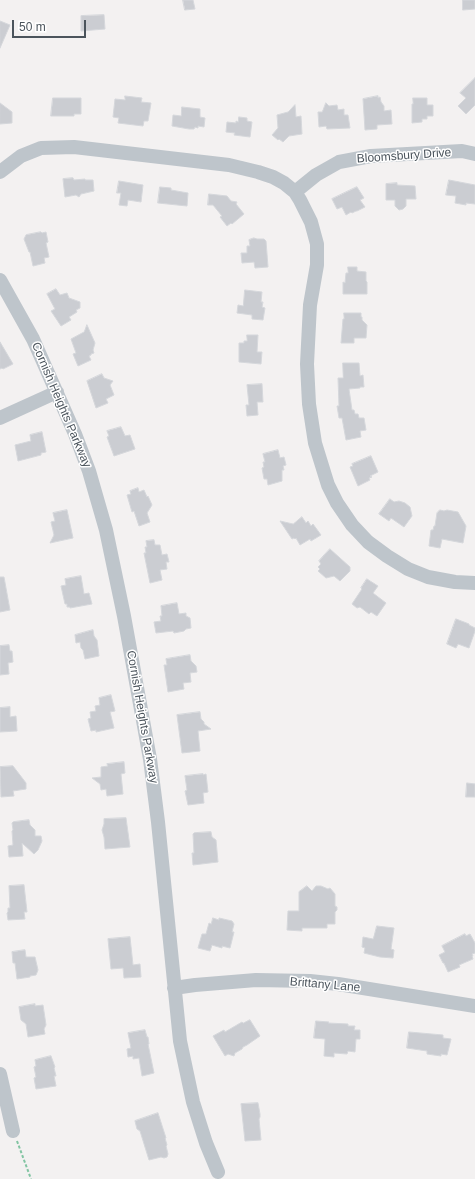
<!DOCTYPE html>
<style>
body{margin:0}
#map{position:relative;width:475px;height:1179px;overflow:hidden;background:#f3f1f1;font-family:Arial,sans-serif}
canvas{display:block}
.scale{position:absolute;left:12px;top:20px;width:74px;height:18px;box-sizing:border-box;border:2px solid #4b545c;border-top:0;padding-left:5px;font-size:12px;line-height:14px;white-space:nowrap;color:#4b545c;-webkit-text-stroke:3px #fff;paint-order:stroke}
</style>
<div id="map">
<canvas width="475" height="1179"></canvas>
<div class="scale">50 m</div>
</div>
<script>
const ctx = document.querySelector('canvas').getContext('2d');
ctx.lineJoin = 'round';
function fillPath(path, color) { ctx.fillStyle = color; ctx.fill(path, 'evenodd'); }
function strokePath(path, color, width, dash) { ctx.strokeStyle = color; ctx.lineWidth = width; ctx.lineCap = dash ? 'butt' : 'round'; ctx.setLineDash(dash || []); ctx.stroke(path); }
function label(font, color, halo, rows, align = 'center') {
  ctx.font = font + ' Arial,sans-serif'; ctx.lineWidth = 3; ctx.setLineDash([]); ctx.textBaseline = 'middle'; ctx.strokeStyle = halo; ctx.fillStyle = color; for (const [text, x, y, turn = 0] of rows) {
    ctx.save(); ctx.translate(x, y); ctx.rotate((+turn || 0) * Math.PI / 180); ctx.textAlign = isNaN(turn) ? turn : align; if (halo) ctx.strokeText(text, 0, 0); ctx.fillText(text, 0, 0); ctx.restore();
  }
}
const building = new Path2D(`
 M 183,0 L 193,0 L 195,9 L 185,10 Z
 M 463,0 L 475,0 L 475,9 L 463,10 Z
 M 104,15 L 105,29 L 81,31 L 81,16 Z
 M 0,21 L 10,25 L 0,48 Z
 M 475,78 L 475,105 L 466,114 L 458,106 L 466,98 L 460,93 Z
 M 125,96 L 142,98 L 141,102 L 151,103 L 148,121 L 144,121 L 143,126 L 118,123 L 119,118 L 113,117 L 115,99 L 125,100 Z
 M 378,96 L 378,98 L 380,97 L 381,102 L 384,106 L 384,111 L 391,110 L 392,124 L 377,125 L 377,129 L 365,130 L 363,99 Z
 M 53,98 L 81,98 L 81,114 L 74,114 L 74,116 L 51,116 Z
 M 413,98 L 427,98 L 427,105 L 433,105 L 433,116 L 427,116 L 427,119 L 422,119 L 422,122 L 412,123 L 412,104 L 413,104 Z
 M 0,103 L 12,112 L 12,123 L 0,124 Z
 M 326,103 L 329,106 L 337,105 L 338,110 L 344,109 L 344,115 L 348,115 L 350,128 L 327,129 L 326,126 L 319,127 L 318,112 L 322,112 Z
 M 295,105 L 296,117 L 301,116 L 302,134 L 289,136 L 283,142 L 279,139 L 278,140 L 272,135 L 278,128 L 277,115 L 288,112 Z
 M 182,107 L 200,109 L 200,117 L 205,118 L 204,127 L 198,126 L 198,128 L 195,127 L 194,129 L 189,129 L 172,126 L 173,115 L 181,116 Z
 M 239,117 L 247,118 L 247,121 L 252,122 L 250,137 L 234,135 L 235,133 L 226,132 L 227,122 L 236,123 L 236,121 L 238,122 Z
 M 73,178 L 74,180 L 85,179 L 85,180 L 93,180 L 94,191 L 81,194 L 79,197 L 76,195 L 65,197 L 63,179 Z
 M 449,180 L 475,185 L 475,204 L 466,203 L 466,205 L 455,203 L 456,196 L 446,195 Z
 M 119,181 L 143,185 L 141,202 L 128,200 L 127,206 L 119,205 L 121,193 L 117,193 Z
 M 397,183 L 397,185 L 415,186 L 416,199 L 406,199 L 406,206 L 403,209 L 399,210 L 395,206 L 395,200 L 386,200 L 386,184 Z
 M 160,187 L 171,188 L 171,190 L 188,193 L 187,206 L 158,203 Z
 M 357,187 L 364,198 L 360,200 L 365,207 L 357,211 L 356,211 L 352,213 L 351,212 L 346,215 L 342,207 L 337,209 L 332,199 Z
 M 209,194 L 227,196 L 231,201 L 237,202 L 236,204 L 244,214 L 232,224 L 231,223 L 227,226 L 220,217 L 222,216 L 213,205 L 208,205 Z
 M 41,232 L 42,233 L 46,232 L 48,242 L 46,243 L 49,257 L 44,258 L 45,263 L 33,266 L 30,252 L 29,252 L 24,239 L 26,235 Z
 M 254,238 L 257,239 L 264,239 L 266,241 L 268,267 L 255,268 L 254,262 L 242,263 L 241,253 L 247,253 L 247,246 L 250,246 L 249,240 Z
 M 348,267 L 357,267 L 357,271 L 366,272 L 366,281 L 367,282 L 367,294 L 343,294 L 343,282 L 345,283 L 346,273 L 348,273 Z
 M 56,289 L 60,295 L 67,293 L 69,298 L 80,302 L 80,308 L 76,310 L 77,312 L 69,317 L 71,320 L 61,326 L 51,311 L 55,309 L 47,294 Z
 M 245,290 L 262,292 L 261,302 L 263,302 L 262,307 L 265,308 L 263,320 L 252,319 L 252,315 L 237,313 L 238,305 L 243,306 Z
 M 344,313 L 361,313 L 361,317 L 362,317 L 362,320 L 367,325 L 366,338 L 354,338 L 354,343 L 341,343 L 343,319 L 344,319 Z
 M 87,325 L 95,343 L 93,350 L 94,353 L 91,354 L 91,355 L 89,356 L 91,360 L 78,366 L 73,354 L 76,353 L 71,339 L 84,332 Z
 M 247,335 L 258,335 L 257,352 L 262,352 L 261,364 L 239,362 L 239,343 L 244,343 L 244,341 L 247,341 Z
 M 0,342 L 13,364 L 3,369 L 2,368 L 0,369 Z
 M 343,363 L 359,363 L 360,376 L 363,375 L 364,387 L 360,387 L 360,388 L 349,389 L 352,410 L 354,410 L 355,414 L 358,414 L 359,418 L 364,418 L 366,430 L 360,431 L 361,437 L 346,440 L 342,418 L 339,418 L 337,406 L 339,406 L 338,378 L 343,378 Z
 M 102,374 L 104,378 L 113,381 L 110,385 L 114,395 L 106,399 L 108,403 L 96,408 L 87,381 Z
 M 262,384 L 263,402 L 257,402 L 258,415 L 247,416 L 246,405 L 249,405 L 247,385 Z
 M 121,427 L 125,436 L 130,435 L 135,449 L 114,456 L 107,437 L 109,436 L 107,431 Z
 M 42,432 L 46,452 L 41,453 L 41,455 L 18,461 L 15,445 L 31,441 L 30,435 Z
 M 278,450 L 280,458 L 284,457 L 286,465 L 283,466 L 284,470 L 282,470 L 282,481 L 268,485 L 267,479 L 264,479 L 262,468 L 264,467 L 263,462 L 265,462 L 263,454 Z
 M 371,456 L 378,472 L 370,476 L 372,477 L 369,478 L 370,480 L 358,486 L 350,467 L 353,466 L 352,464 Z
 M 138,488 L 139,492 L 144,490 L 147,497 L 148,496 L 152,505 L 147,513 L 150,522 L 139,526 L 134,511 L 132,512 L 127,495 L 131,494 L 130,491 Z
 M 390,499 L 394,502 L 399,501 L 405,503 L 410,507 L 412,516 L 404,527 L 391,518 L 389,521 L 379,514 Z
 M 67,510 L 73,538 L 50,543 L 54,535 L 51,522 L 55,521 L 53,513 Z
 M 440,510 L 444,511 L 447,510 L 458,512 L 466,526 L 463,543 L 442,539 L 440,548 L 429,546 L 431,530 L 433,530 L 434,526 L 435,526 L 437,513 Z
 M 302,517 L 306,523 L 308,521 L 311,526 L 313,524 L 321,535 L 311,541 L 310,539 L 300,545 L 296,538 L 295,539 L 294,538 L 292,539 L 280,521 L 293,524 Z
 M 154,540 L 155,545 L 160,545 L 162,555 L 167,554 L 169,562 L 166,562 L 167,569 L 160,570 L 162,580 L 150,583 L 144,553 L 146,553 L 145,547 L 147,547 L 146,541 Z
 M 330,549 L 350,567 L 350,571 L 340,581 L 334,576 L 326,578 L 318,571 L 320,569 L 318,567 L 321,564 L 319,561 Z
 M 81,576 L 84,594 L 89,593 L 92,604 L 70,608 L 70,607 L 67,607 L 67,604 L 65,604 L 61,586 L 66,585 L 65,579 Z
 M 0,577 L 4,577 L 10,610 L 0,612 Z
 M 367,579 L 378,586 L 373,593 L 386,603 L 377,616 L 371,612 L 369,614 L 360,607 L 357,608 L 352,604 L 362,589 L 361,588 Z
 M 177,603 L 179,614 L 186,613 L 186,616 L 190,618 L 191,628 L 186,629 L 184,631 L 174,633 L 173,631 L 156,633 L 154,622 L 161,621 L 160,616 L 162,616 L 161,606 Z
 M 456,619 L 464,622 L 469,624 L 469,625 L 475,628 L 475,631 L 469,648 L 458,644 L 456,648 L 447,644 Z
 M 93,630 L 94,636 L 97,640 L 99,656 L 85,659 L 83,650 L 81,648 L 80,642 L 76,643 L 75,635 Z
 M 9,645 L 10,651 L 12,651 L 13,662 L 8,663 L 9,674 L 0,675 L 0,646 Z
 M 190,655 L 191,661 L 196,666 L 197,672 L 190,673 L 191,682 L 183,683 L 184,689 L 168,692 L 164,665 L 167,665 L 166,659 Z
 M 111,695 L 115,711 L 110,712 L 114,728 L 96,732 L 96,730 L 91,731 L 88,719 L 91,718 L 90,712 L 96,711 L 95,706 L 100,705 L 99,698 Z
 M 10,707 L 10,717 L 16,716 L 17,731 L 0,732 L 0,708 Z
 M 200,712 L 201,719 L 204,722 L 204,724 L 211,729 L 198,731 L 200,751 L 182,753 L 177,715 Z
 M 124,762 L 125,773 L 121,774 L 123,794 L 107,796 L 106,789 L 101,790 L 100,784 L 92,778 L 101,777 L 101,767 L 108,766 L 107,764 Z
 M 13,766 L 23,779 L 26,783 L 26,789 L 13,791 L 14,796 L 1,797 L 0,767 Z
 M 203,774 L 203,775 L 206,774 L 208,792 L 203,793 L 204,803 L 188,805 L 185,791 L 187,790 L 185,776 Z
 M 467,783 L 475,784 L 475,797 L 466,797 Z
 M 126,818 L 130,847 L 105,849 L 104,837 L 102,830 L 104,824 L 104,819 Z
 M 29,820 L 30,825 L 35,830 L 35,836 L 41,836 L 42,841 L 38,850 L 34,854 L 22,843 L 23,856 L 9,857 L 8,846 L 13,845 L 12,831 L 13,830 L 12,823 L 13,822 Z
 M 211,832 L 212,837 L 216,840 L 218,862 L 193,865 L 192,853 L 194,853 L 193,834 L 194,833 Z
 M 24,885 L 27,912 L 24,912 L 25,919 L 8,920 L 7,913 L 8,912 L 8,908 L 10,908 L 9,886 Z
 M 307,886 L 312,891 L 316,886 L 321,886 L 328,889 L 330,888 L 335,894 L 335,906 L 337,907 L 337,910 L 335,912 L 335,924 L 327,924 L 327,928 L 302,928 L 302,931 L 287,930 L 288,911 L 299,911 L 299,892 Z
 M 213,918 L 219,920 L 219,918 L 232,921 L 234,924 L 232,932 L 234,932 L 230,948 L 222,946 L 222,948 L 212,945 L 210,951 L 198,948 L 202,934 L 206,934 L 209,923 L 211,924 Z
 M 377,926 L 394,928 L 391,949 L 394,950 L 393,958 L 380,957 L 364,953 L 365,948 L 362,947 L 363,937 L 373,939 Z
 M 465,934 L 466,936 L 470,934 L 475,943 L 475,953 L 472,954 L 473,956 L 472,956 L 473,959 L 459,965 L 460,967 L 448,972 L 444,963 L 443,963 L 439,955 L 445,952 L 442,946 Z
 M 130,937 L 133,965 L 140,964 L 141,977 L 124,978 L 123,968 L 111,969 L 108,939 Z
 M 25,950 L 26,957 L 35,957 L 38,970 L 36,975 L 30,976 L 30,977 L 17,979 L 15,963 L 13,963 L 12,952 Z
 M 35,1004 L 35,1006 L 43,1005 L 46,1025 L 44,1029 L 45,1034 L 28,1037 L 26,1024 L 21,1020 L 19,1007 Z
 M 250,1020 L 260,1036 L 247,1045 L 243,1047 L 242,1049 L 235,1053 L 234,1056 L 228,1054 L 225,1056 L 213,1036 L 224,1030 L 225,1032 L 242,1022 L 243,1023 Z
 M 316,1021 L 329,1022 L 328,1023 L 348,1024 L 348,1026 L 355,1026 L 354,1030 L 360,1030 L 360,1039 L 356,1039 L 355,1052 L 348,1051 L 347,1054 L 334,1053 L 334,1057 L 324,1056 L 325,1039 L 314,1038 Z
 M 145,1030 L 147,1037 L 148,1037 L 149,1044 L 148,1044 L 154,1073 L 142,1076 L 139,1058 L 133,1059 L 133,1056 L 128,1057 L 127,1049 L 131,1048 L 128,1033 Z
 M 409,1032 L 443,1035 L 443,1038 L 451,1039 L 447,1055 L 441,1054 L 441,1056 L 427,1054 L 427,1051 L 407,1048 Z
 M 51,1056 L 55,1067 L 54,1068 L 56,1076 L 54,1076 L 56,1086 L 36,1089 L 34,1078 L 36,1077 L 34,1067 L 36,1066 L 35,1060 Z
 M 258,1103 L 260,1114 L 260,1117 L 259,1119 L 261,1140 L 245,1141 L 241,1104 Z
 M 158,1113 L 166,1138 L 165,1138 L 167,1145 L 166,1146 L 168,1154 L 167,1157 L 164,1158 L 161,1157 L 149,1160 L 140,1131 L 137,1129 L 135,1121 Z`);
fillPath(building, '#cbcdd2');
strokePath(building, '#d5d7db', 1);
strokePath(new Path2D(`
 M 17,1141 L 31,1179`), '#81c4a2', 2, [3, 2]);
strokePath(new Path2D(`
 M 0,172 L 21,156 L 41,148 L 74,147 L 229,165 L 258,172 L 273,177 L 284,183 L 295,192 L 300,200 L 311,222 L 317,244 L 317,265 L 310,305 L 307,364 L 309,404 L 315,443 L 328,485 L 337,503 L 352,525 L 368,542 L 387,556 L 408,569 L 428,577 L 455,582 L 475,583
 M 295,192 L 316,175 L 339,162 L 371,156 L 462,151 L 475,154
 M 0,280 L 33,339 L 75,434 L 89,471 L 106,530 L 124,616 L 150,759 L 158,822 L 180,1041 L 193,1102 L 206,1143 L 218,1172
 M 0,418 L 57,392
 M 174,988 L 195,985 L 256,980 L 310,981 L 338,984 L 475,1006
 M 0,1074 L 13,1131`), '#bec5cb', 14);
label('12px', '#4b545c', '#fff', [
 ["Bloomsbury Drive",404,156,-4],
 ["Cornish Heights Parkway",61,405,67],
 ["Cornish Heights Parkway",142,717,80],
 ["Brittany Lane",325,985,5]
]);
</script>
